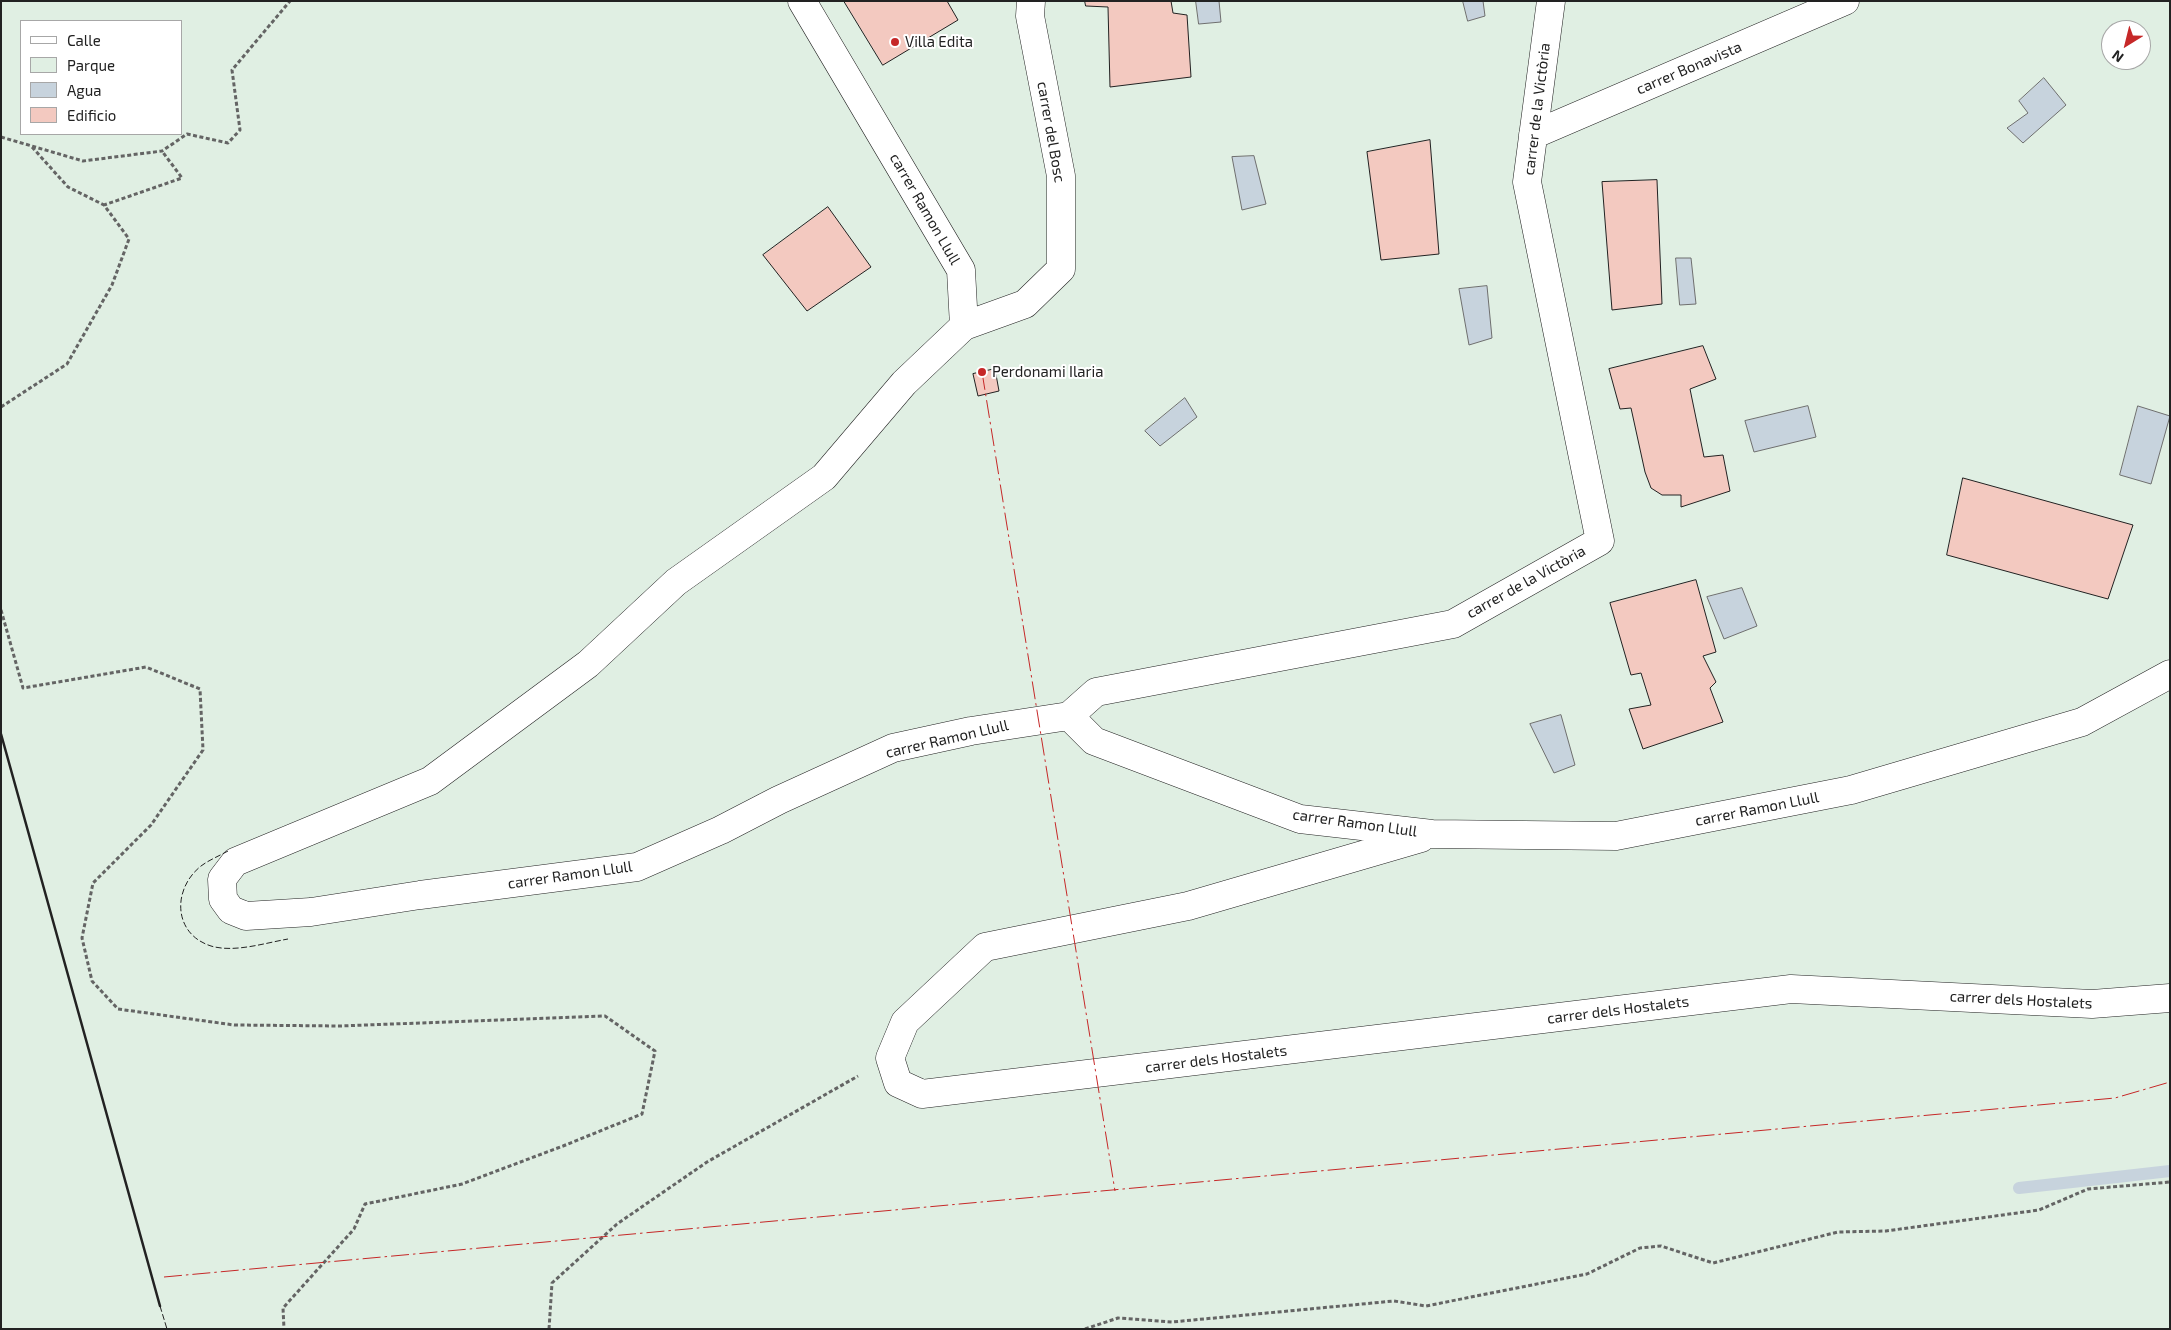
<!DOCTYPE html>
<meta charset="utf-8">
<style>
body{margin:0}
#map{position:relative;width:2171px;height:1330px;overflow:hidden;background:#fff;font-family:"Exo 2",sans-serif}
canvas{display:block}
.frame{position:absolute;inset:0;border:2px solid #222;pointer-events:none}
.legend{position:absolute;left:20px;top:20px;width:162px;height:115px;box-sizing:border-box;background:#fff;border:1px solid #a7a7a7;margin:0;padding:6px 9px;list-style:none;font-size:15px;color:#222}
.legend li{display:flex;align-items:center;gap:10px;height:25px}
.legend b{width:25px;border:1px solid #a7a7a7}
.north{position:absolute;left:2101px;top:20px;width:50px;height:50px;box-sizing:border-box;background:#fff;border:1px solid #a7a7a7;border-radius:50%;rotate:216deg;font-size:14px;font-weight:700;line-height:20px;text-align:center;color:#222}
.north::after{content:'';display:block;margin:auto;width:18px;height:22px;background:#c62828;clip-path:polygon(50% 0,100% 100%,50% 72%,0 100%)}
</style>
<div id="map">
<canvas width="2171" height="1330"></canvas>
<div class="frame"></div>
<ul class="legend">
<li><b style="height:6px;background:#fff"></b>Calle</li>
<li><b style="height:14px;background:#e0efe3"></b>Parque</li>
<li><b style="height:14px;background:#c7d3dd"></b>Agua</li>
<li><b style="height:14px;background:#f3c9c0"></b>Edificio</li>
</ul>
<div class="north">N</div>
</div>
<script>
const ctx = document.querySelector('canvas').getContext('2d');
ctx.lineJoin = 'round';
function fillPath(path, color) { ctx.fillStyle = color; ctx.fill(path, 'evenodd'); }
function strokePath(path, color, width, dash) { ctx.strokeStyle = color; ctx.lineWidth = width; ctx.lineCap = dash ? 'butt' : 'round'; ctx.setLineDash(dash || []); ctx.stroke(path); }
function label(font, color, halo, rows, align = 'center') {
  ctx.font = font + ' "Exo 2",sans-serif'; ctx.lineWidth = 4; ctx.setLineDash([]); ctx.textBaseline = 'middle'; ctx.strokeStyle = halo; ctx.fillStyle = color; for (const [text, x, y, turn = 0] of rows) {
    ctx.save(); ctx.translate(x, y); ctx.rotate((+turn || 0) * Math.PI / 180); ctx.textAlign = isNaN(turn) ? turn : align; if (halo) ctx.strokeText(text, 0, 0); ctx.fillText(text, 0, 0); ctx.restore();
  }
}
const green = new Path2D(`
 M 1,1 L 2170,1 L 2170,1329 L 1,1329 ZM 21,21 L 181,21 L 181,134 L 21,134 ZM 2111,30 L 2141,30 L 2141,60 L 2111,60 Z`);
fillPath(green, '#e0efe3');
strokePath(green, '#6f6f6f', 1);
const water = new Path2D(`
 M 1196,1 L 1219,1 L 1221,22 L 1199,24 Z
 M 1463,1 L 1483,1 L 1485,16 L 1468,21 Z
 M 2044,78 L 2066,105 L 2023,143 L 2007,128 L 2028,113 L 2019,101 Z
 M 1254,156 L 1266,204 L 1242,210 L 1232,157 Z
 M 1676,258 L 1691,258 L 1696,304 L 1680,305 Z
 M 1487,286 L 1492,338 L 1469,345 L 1459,289 Z
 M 1185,398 L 1197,417 L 1160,446 L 1145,431 Z
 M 1808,406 L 1816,437 L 1754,452 L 1745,421 Z
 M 2138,406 L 2170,416 L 2151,484 L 2120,475 Z
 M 1742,588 L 1757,626 L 1724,639 L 1707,597 Z
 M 1561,715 L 1575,765 L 1554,773 L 1530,724 Z`);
fillPath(water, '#c7d3dd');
strokePath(water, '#6f6f6f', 1);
strokePath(new Path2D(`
 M 2019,1188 L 2170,1171`), '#c7d3dd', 12);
const building = new Path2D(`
 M 844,1 L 947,1 L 958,20 L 883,65 Z
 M 1085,1 L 1171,1 L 1173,13 L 1187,15 L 1191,77 L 1110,87 L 1108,7 L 1086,6 Z
 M 1430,140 L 1439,254 L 1381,260 L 1367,152 Z
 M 1657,180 L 1662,304 L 1612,310 L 1602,182 Z
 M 828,207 L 871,267 L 807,311 L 763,255 Z
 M 1703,346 L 1716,379 L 1690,389 L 1704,457 L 1723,455 L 1730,491 L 1681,507 L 1681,495 L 1662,495 L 1651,488 L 1645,472 L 1631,408 L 1620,409 L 1609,369 Z
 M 995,369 L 999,391 L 978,396 L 973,374 Z
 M 1963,478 L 2133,525 L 2108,599 L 1947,555 Z
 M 1696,580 L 1716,652 L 1703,656 L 1716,682 L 1710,688 L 1723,722 L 1643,749 L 1629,709 L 1651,705 L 1641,673 L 1631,675 L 1610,603 Z`);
fillPath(building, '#f3c9c0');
strokePath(building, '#222', 1);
const street = new Path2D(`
 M 802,1 L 961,270 L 964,326 L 904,383 L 824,477 L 676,582 L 588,664 L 430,781 L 235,862 L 222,879 L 223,899 L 231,910 L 246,916 L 311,912 L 420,895 L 637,867 L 721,830 L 779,800 L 893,748 L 971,731 L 1069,716 L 1094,741 L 1300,819 L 1432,834 L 1616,836 L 1851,790 L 2082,722 L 2170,674
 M 1533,135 L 1845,1
 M 964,326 L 1025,304 L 1061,269 L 1061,176 L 1030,16 L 1031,1
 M 1069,716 L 1096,692 L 1453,624 L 1600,541 L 1527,182 L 1551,1
 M 1421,838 L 1188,906 L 985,947 L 905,1022 L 890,1058 L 898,1083 L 922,1094 L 1791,989 L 2092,1004 L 2170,998`);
strokePath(street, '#222', 29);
strokePath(new Path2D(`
 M 1,137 L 83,161 L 162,151 L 187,134 L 228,143 L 240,130 L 232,70 L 290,1
 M 32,147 L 68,187 L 104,205
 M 1,407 L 67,364 L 112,285 L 129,239 L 104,205 L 182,178 L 162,151
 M 1,610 L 23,688 L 146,667 L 200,689 L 203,750 L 151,825 L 93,883 L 82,938 L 92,981 L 118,1009 L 234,1025 L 340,1026 L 605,1016 L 655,1051 L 642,1114 L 563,1146 L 462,1184 L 365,1204 L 354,1229 L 283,1308 L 284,1329
 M 549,1329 L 552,1283 L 617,1224 L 707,1162 L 858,1076
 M 1085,1329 L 1118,1318 L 1172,1322 L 1394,1301 L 1426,1306 L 1587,1274 L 1640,1248 L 1661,1246 L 1713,1263 L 1838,1232 L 1886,1231 L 2039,1210 L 2088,1189 L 2170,1182`), '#646464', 3, [4, 2.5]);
strokePath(street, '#fff', 28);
strokePath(new Path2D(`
 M 228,851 C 219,856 209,860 201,866 C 172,889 173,934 211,946 C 234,953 265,943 288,939
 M 160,1306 L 167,1329`), '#222', 1, [6, 2.5]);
strokePath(new Path2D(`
 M 1,734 L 160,1306`), '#222', 2.5);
strokePath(new Path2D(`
 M 982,372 L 1115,1191
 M 164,1277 L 2115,1098 L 2170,1082`), '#c62828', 1, [18, 4, 2.5, 4]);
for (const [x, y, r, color] of [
 [895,42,5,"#c62828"],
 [982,372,5,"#c62828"]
]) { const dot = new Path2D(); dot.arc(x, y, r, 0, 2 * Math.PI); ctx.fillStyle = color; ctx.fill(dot); strokePath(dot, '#fff', 2); }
label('15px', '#222', '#fff', [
 ["Villa Edita",905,42],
 ["Perdonami Ilaria",992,372]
], 'left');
label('15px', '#222', '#fff', [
 ["carrer Bonavista",1689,68,-23],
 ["carrer de la Victòria",1537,109,-83],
 ["carrer del Bosc",1051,132,80],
 ["carrer Ramon Llull",925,209,60],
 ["carrer de la Victòria",1526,582,-29],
 ["carrer Ramon Llull",947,739,-13],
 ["carrer Ramon Llull",1757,809,-11],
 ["carrer Ramon Llull",1355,823,8],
 ["carrer Ramon Llull",570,875,-8],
 ["carrer dels Hostalets",2021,1000,3],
 ["carrer dels Hostalets",1618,1010,-7],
 ["carrer dels Hostalets",1216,1059,-7]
]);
</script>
